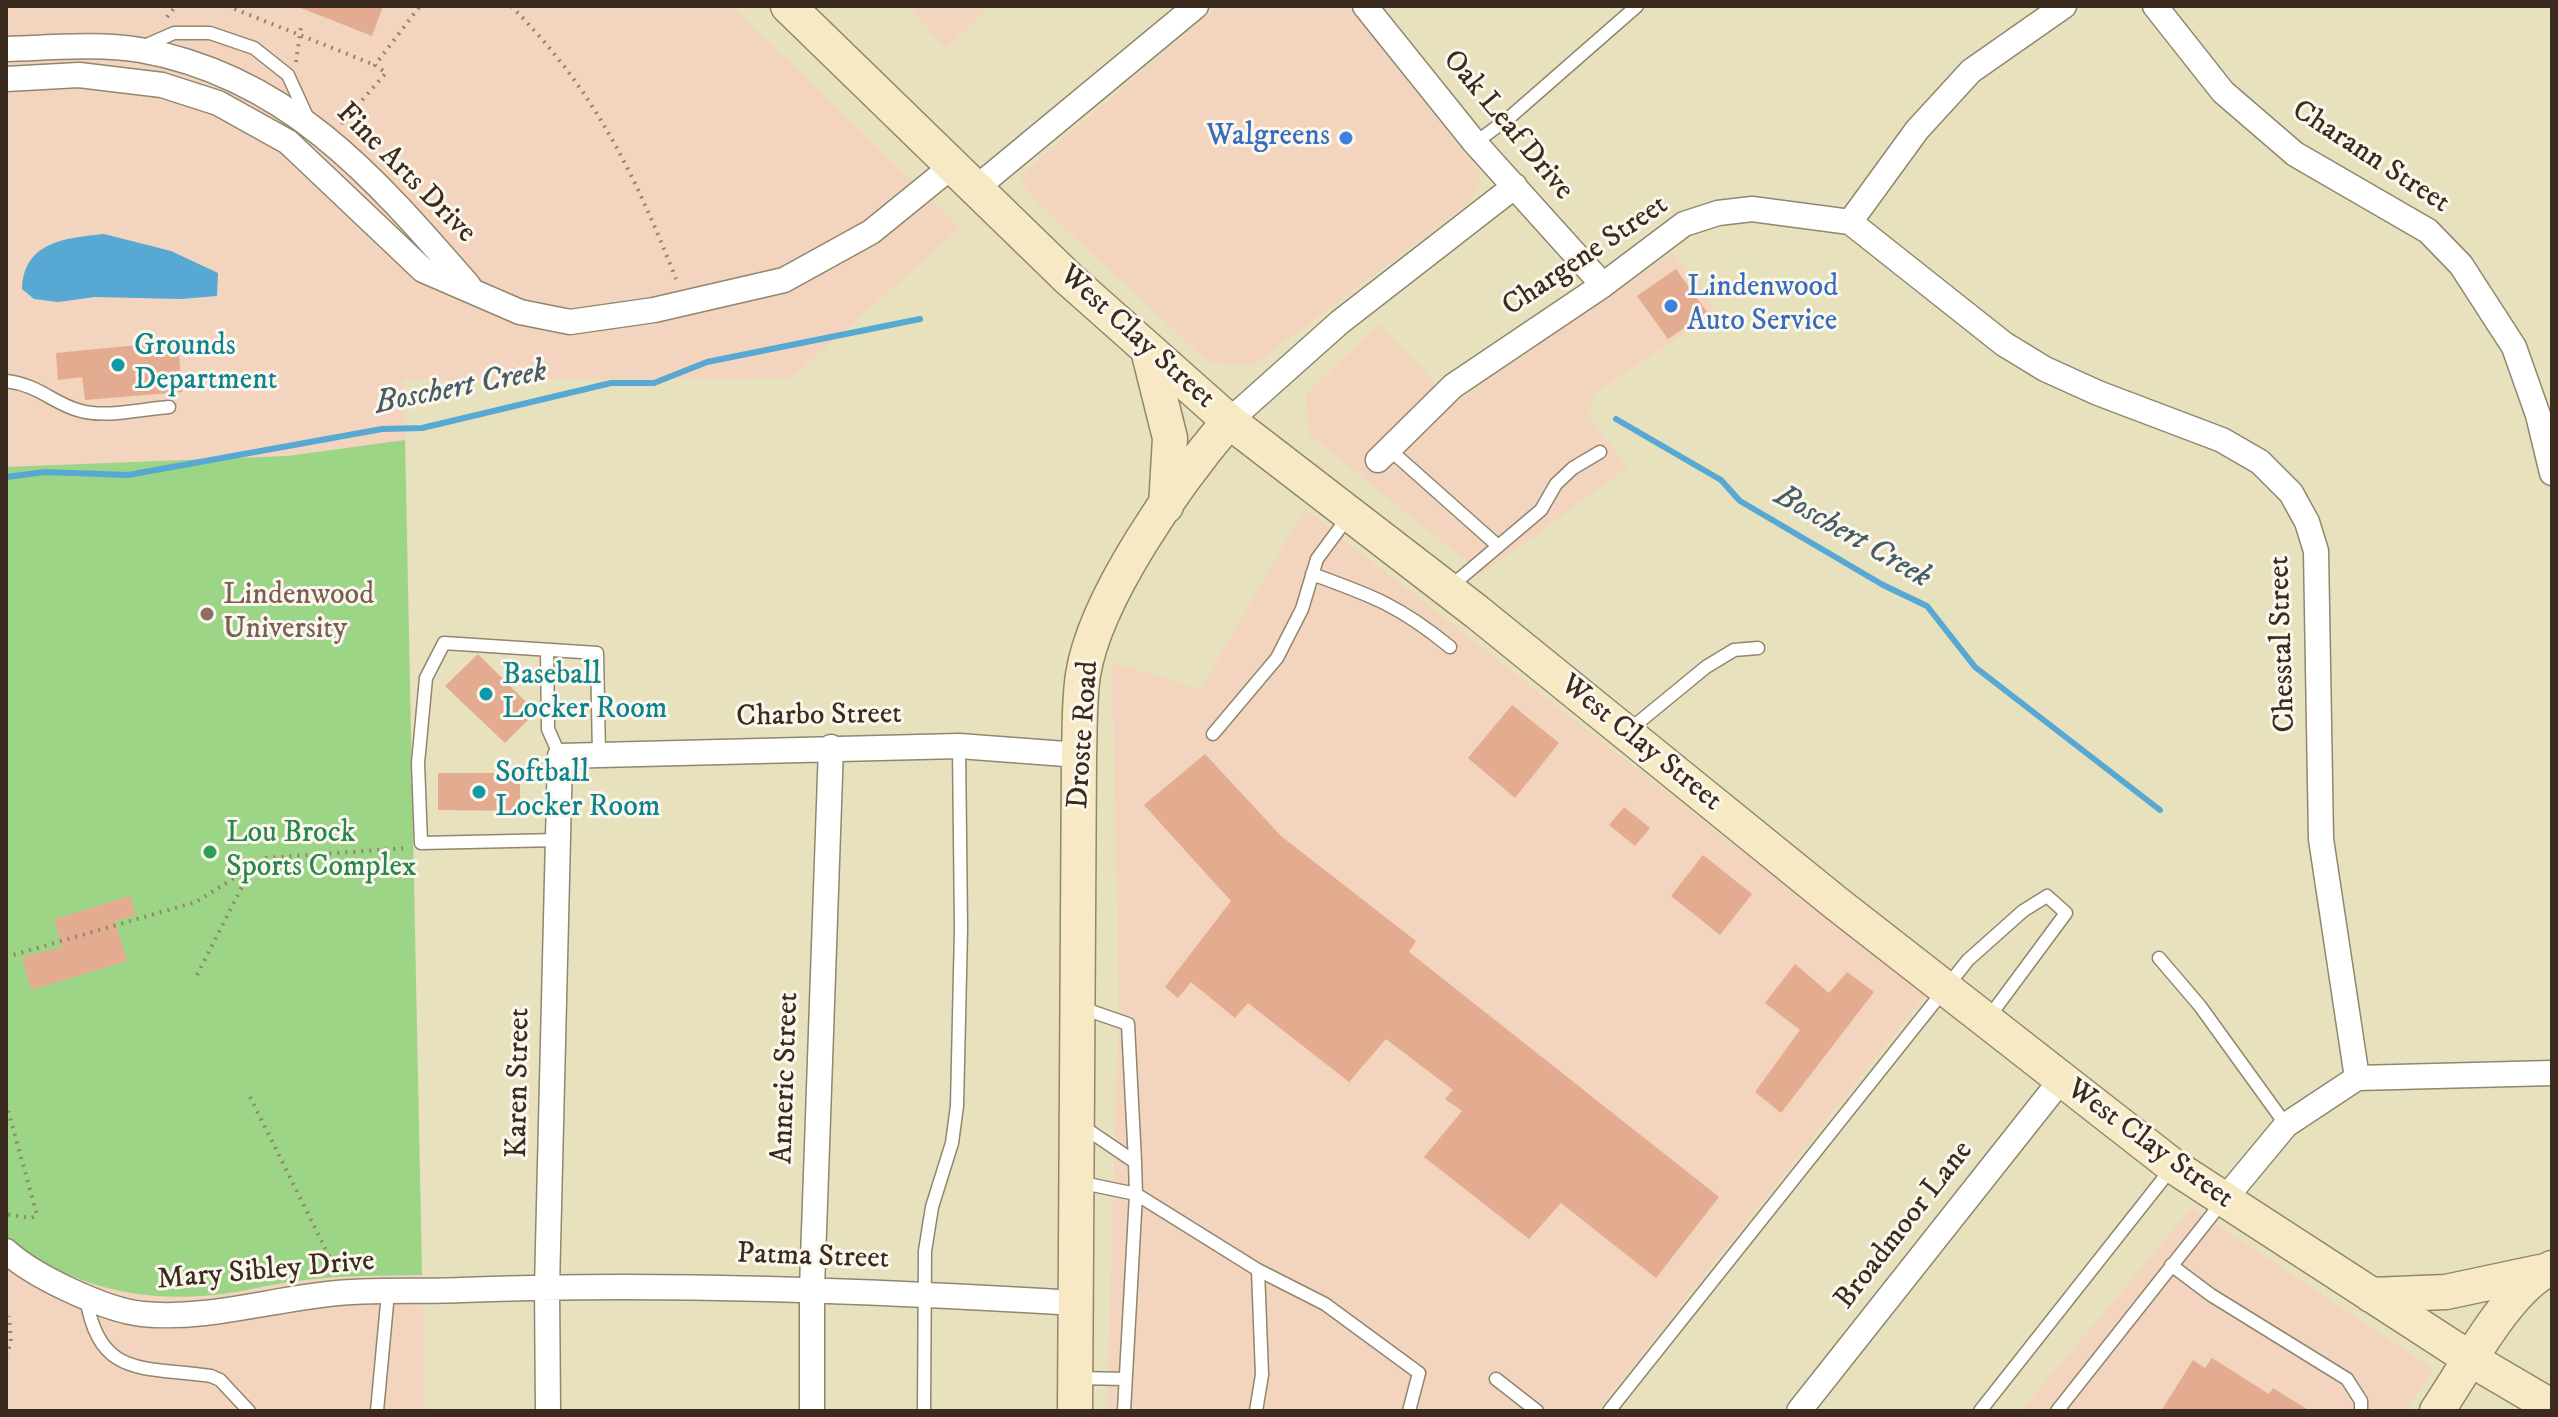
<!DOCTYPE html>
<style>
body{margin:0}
#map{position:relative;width:2558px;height:1417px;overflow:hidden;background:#e7e1be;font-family:"IM FELL DW Pica",serif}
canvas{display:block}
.frame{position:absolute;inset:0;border:8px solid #3b2a1e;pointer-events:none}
</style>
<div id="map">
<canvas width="2558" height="1417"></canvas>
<div class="frame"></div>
</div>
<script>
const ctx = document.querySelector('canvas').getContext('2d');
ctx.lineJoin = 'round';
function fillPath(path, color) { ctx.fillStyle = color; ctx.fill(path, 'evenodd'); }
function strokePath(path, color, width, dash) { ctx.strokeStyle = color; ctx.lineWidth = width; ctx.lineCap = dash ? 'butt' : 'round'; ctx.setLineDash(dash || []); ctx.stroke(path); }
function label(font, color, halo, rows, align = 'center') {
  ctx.font = font + ' "IM FELL DW Pica",serif'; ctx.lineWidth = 6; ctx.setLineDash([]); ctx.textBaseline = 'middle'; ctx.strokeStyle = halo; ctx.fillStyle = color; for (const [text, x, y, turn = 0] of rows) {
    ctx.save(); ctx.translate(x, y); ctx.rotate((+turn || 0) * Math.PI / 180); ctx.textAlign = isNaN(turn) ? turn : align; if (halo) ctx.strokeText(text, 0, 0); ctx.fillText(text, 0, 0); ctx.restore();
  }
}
fillPath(new Path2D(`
 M 6,6 L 732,6 L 960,228 L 791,378 L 404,380 L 425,1411 L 6,1411 Z
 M 909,6 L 991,6 L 945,49 Z
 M 1218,6 L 1348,6 L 1481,175 L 1471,201 L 1254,365 L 1209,363 L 1036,201 L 1019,177 Z
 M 1673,252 L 1717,312 L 1595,393 L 1588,416 L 1627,468 L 1482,574 L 1309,434 L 1306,394 L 1379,324 L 1455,403 Z
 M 1305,509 L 1925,995 L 1597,1411 L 1107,1411 L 1119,993 L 1112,662 L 1200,690 Z
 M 2192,1208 L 2433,1369 L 2405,1411 L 2021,1411 Z`), '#f3d4be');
fillPath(new Path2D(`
 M 405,440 L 422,1275 C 383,1276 343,1275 305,1280 C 274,1283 244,1292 214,1295 C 137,1303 67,1285 6,1237 L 6,467 L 287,456 Z`), '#9dd587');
fillPath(new Path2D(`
 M 104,234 L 171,251 L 218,273 L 217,296 L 181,299 L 95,297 L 58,302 L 34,299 L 22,289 C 24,241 66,238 104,234 Z`), '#57a8d2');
strokePath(new Path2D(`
 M 1616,419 L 1721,480 L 1740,501 L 1883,585 L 1927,606 L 1975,667 L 2160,810
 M 6,477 L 45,472 L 128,475 L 382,429 L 422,428 L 611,383 L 654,383 L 707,362 L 920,319`), '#57a8d2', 6);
fillPath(new Path2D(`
 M 296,6 L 383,6 L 372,36 Z
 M 1676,269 L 1707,312 L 1668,339 L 1637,296 Z
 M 178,341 L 182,392 L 85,400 L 82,377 L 58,380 L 56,353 Z
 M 478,654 L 531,707 L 525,712 L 530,718 L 505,743 L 445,686 Z
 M 1512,705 L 1559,743 L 1515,798 L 1468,758 Z
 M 1205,754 L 1281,836 L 1416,941 L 1409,952 L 1719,1197 L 1656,1278 L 1561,1203 L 1529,1239 L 1424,1157 L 1462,1111 L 1445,1099 L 1453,1090 L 1386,1039 L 1349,1082 L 1248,1003 L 1235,1018 L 1191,982 L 1178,998 L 1165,987 L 1231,901 L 1144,805 Z
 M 438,773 L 520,773 L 520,811 L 438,810 Z
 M 1624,807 L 1650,828 L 1635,846 L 1609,825 Z
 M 1703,855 L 1752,894 L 1720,935 L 1671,896 Z
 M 130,896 L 136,915 L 115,921 L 127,961 L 31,990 L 22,957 L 62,947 L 54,919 Z
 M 1795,964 L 1829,993 L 1847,972 L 1874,992 L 1781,1113 L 1755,1092 L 1800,1030 L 1765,1003 Z
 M 2212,1358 L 2269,1394 L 2273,1388 L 2310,1411 L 2161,1411 L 2193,1360 L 2205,1368 Z`), '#e3ac90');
const lane = new Path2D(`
 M 142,47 L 174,33 L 210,33 L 254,48 L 288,75 L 308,119
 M 1475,143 L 1510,117 L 1637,6
 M 6,381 C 40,385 53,404 81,411 C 107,418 142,409 169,407
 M 1389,449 L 1497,545
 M 1312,574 C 1373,596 1400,606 1450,647
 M 1450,587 L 1541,510 L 1556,484 L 1573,468 L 1600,452
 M 547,650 L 548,729 L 560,756
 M 1628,731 L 1706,667 L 1734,650 L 1758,648
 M 1213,734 L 1277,658 L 1302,609 L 1317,559 L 1348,517
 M 558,840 L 421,843 L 418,763 L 426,678 L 444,643 L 597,653 L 599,755
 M 2159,958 L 2200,1006 L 2286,1125
 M 1079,1007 L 1128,1024 L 1135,1162
 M 1082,1126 L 1135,1162 L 1136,1194 L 1124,1411
 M 1078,1182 L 1136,1194 L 1258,1270 L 1262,1375 L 1256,1411
 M 2171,1265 L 2211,1295 L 2347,1379 L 2361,1401 L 2361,1411
 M 1258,1270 L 1325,1304 L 1419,1373 L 1409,1411
 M 86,1297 C 99,1379 143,1366 211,1376 L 220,1380 L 249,1411
 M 1079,1378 L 1125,1379
 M 1496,1379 L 1537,1411
 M 377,1411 L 388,1293
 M 924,1411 L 925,1251 L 932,1207 L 952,1143 L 957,1106 L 961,929 L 959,746
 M 1609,1411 L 1968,960 L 2023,911 L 2047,896 L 2066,913 L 1989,1017
 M 1980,1411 L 2171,1169
 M 2057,1411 L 2223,1201`);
const street = new Path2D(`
 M 1365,6 L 1475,143 L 1603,285
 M 2155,6 L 2223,92 L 2295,154 L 2428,231 L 2461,265 L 2514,347 L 2538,415 L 2552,473
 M 6,49 C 50,48 97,43 140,50 C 288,76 376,179 469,286
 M 6,79 L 79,75 L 162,85 L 218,103 L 288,142 L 423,270 L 520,312 L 570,322 L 654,310 L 784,280 L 871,232 L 951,167
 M 975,189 L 1196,6
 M 1850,222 L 2004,344 L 2045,369 L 2098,393 L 2222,440 L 2260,462 L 2291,493 L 2307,522 L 2316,551 L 2321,839 L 2357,1078
 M 1229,421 L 1340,322 L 1515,186
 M 1378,460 L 1453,386 L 1603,285 L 1684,224 L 1718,213 L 1752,209 L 1850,222 L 1917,130 L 1971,71 L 2064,6
 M 2223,1201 L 2286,1125 L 2357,1078 L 2552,1073
 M 6,1251 C 33,1276 105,1310 142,1314 C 205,1320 265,1301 328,1294 C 371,1289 417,1292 461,1290 C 666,1282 871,1291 1077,1303
 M 548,1411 L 547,1287 L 560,756 L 959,746 L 1079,755
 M 812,1411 L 812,1288 L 831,747
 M 1799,1411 L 2061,1080`);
const secondary = new Path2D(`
 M 788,6 L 1069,279 L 1229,421 L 1477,612 L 1836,903 L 2173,1166 L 2472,1360 L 2552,1407
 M 1148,350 L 1170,438 L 1166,506
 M 2371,1295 L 2446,1292 L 2540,1272
 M 1075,1411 L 1079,755 C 1080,728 1079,701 1083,675 C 1095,597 1178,481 1229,421
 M 2437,1411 C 2464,1372 2509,1284 2552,1268`);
strokePath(lane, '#91866e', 15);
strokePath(street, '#91866e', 27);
strokePath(secondary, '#91866e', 37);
strokePath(new Path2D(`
 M 227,6 L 375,65
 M 511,6 C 593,88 634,172 676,279
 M 167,17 L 176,6
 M 296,62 L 301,27
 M 341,124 L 386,73 L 375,65 L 420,6
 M 6,957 L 196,902 L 266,858 L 407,848
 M 197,975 L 250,871
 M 250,1097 L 337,1272
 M 6,1103 L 37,1215 L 31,1218 L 6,1214
 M 6,1356 L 11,1342 L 9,1316`), '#91866e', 4, [2, 6]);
strokePath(lane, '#fff', 12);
strokePath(street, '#fff', 24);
strokePath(secondary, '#f6e9c3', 34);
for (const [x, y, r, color] of [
 [1346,138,8,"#3f7fe0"],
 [1671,306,8,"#3f7fe0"],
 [118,365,8,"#0f9aa8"],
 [207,614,8,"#8d6e63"],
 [486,694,8,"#0f9aa8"],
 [479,792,8,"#0f9aa8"],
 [210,852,8,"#2e9e5b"]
]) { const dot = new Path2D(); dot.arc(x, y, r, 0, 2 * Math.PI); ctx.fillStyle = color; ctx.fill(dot); strokePath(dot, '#fbf7ec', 3); }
label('30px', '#3b2a1e', '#fbf7ec', [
 ["Oak Leaf Drive",1507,126,50],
 ["Charann Street",2370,158,33],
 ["Fine Arts Drive",405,174,45],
 ["Chargene Street",1586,257,-34],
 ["West Clay Street",1136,338,42],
 ["Chesstal Street",2284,644,-92],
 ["Charbo Street",819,717,-1],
 ["Droste Road",1085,735,-86],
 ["West Clay Street",1640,744,39],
 ["Anneric Street",787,1078,-88],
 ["Karen Street",520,1083,-89],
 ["West Clay Street",2149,1145,36],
 ["Broadmoor Lane",1905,1226,-52],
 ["Patma Street",813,1258,2],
 ["Mary Sibley Drive",266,1272,-5]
]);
label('30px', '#366cbe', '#fbf7ec', [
 ["Walgreens",1330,138],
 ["Lindenwood",1687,289,"left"],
 ["Auto Service",1687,323,"left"]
], 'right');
label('30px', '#0d838f', '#fbf7ec', [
 ["Grounds",134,348],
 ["Department",134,382],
 ["Baseball",502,677],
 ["Locker Room",502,711],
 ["Softball",495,775],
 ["Locker Room",495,809]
], 'left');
label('30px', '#785e54', '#fbf7ec', [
 ["Lindenwood",223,597],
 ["University",223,631]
], 'left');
label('30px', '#27864d', '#fbf7ec', [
 ["Lou Brock",226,835],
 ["Sports Complex",226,869]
], 'left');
label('italic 32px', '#465c66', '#fbf7ec', [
 ["Boschert Creek",461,389,-11],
 ["Boschert Creek",1852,538,30]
]);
</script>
